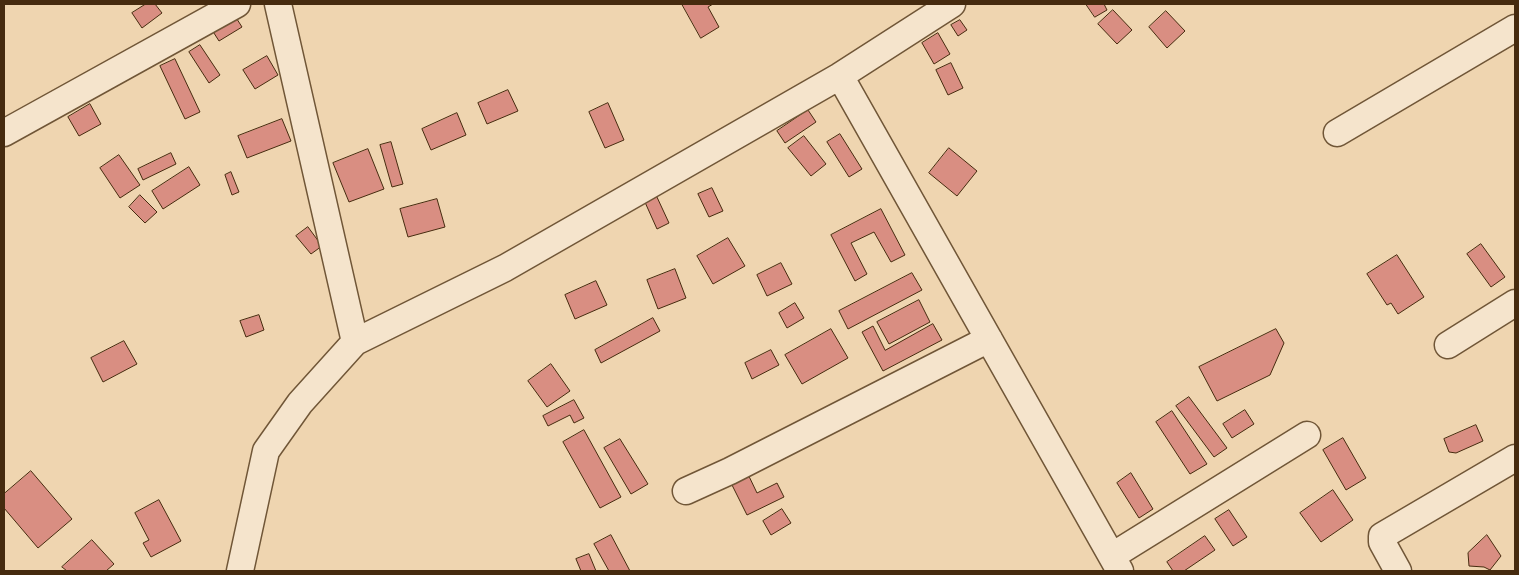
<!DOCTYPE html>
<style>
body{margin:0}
#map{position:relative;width:1519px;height:575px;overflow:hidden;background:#efd5b0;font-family:Vollkorn,serif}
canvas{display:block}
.frame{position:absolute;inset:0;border:5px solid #462b0f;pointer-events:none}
</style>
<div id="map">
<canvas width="1519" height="575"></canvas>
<div class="frame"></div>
</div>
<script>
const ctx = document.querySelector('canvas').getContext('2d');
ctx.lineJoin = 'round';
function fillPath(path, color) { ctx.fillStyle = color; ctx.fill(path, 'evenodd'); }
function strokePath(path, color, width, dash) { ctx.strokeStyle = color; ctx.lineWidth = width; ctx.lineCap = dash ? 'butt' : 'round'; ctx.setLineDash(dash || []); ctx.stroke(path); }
const building = new Path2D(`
 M 146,4 L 155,4 L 162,13 L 142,28 L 132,13 Z
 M 682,4 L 713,4 L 708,7 L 719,27 L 701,38 Z
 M 1086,4 L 1104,4 L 1107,10 L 1095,17 Z
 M 1113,10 L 1132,30 L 1117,44 L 1098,24 Z
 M 1166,11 L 1185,31 L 1167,48 L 1149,27 Z
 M 235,16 L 242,27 L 219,41 L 212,30 Z
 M 960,20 L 967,30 L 958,36 L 951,25 Z
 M 938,33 L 950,54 L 934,64 L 922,43 Z
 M 200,45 L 220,75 L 209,83 L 189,52 Z
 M 267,56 L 278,75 L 255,89 L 243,70 Z
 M 175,59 L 200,112 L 185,119 L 160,66 Z
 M 951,63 L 963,88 L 948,95 L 936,70 Z
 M 508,90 L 518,111 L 487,124 L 478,103 Z
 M 608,103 L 624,140 L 605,148 L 589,112 Z
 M 90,104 L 101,124 L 79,136 L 68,117 Z
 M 808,110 L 816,122 L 785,143 L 777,131 Z
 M 457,113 L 466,135 L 431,150 L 422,129 Z
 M 282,119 L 291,141 L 247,158 L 238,136 Z
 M 840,134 L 862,169 L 849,177 L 827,142 Z
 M 804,136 L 826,164 L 811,176 L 788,148 Z
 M 391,142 L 403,184 L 392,187 L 380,145 Z
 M 949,148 L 977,171 L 957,196 L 929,173 Z
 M 368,149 L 384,189 L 349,202 L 333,163 Z
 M 171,153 L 176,164 L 143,180 L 138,169 Z
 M 119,155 L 140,185 L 120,198 L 100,168 Z
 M 189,167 L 200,185 L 163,209 L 152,191 Z
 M 231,172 L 239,192 L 232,195 L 225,175 Z
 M 712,188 L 723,211 L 709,217 L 698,194 Z
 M 140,195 L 157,212 L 145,223 L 129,207 Z
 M 656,195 L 669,223 L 657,229 L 644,200 Z
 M 437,199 L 445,227 L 408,237 L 400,209 Z
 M 881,209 L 905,255 L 891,262 L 874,232 L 851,243 L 867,274 L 855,281 L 831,235 Z
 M 308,227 L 322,246 L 311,254 L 296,236 Z
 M 728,238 L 745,266 L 713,284 L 697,256 Z
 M 1481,244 L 1505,277 L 1491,287 L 1467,254 Z
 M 1397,255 L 1424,297 L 1398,314 L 1391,303 L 1387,305 L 1367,274 Z
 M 781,263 L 792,284 L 767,296 L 757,275 Z
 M 675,269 L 686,298 L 658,309 L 647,280 Z
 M 912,273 L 922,290 L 848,329 L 839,311 Z
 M 596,281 L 607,305 L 575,319 L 565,295 Z
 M 919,300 L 930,322 L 889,344 L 877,322 Z
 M 795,303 L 804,318 L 787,328 L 779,313 Z
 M 259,315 L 264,330 L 246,337 L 240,321 Z
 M 653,318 L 660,331 L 601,363 L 595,350 Z
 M 933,324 L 942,340 L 883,371 L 862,332 L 873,326 L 885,350 Z
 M 831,329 L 848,358 L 802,384 L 785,355 Z
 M 1276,329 L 1284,343 L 1270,375 L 1217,401 L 1199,367 Z
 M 124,341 L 137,364 L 103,382 L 91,358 Z
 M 771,350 L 779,365 L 752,379 L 745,363 Z
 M 551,364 L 570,391 L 547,407 L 528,381 Z
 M 1189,397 L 1227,448 L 1214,457 L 1176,406 Z
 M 574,400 L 584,418 L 574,423 L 570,415 L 548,426 L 543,416 Z
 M 1245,410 L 1254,424 L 1232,438 L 1223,424 Z
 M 1172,411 L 1207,464 L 1190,474 L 1156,422 Z
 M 1476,425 L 1483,441 L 1456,453 L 1449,452 L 1444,439 Z
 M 584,430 L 621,497 L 600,508 L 563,442 Z
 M 1343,438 L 1366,478 L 1346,490 L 1323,450 Z
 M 620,439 L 648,484 L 631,494 L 604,448 Z
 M 746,470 L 757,493 L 777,483 L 784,497 L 747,515 L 729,479 Z
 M 31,471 L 72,519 L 38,548 L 4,508 L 4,494 Z
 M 1131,473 L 1153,509 L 1139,518 L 1117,483 Z
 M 1333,490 L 1353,520 L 1321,542 L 1300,513 Z
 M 159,500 L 181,541 L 151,557 L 143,543 L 149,540 L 135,513 Z
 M 782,509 L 791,523 L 771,535 L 763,521 Z
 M 1229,510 L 1247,537 L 1233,546 L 1215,519 Z
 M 611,535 L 630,571 L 609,571 L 594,544 Z
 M 1487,535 L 1501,556 L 1490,570 L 1484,567 L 1469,566 L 1468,553 Z
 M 1205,536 L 1215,550 L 1184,571 L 1173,571 L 1167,562 Z
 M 92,540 L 114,564 L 106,571 L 67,571 L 62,567 Z
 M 589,554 L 596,571 L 581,571 L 576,559 Z`);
fillPath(building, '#d98e82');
strokePath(building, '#462b0f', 1);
const minor = new Path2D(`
 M 278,4 L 355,342
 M 952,4 L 840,76 L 1120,571
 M 4,133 L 237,4
 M 1337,133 L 1515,28
 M 1448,345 L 1515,303
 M 686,491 L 730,471 L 989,339
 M 1112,556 L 1307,435
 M 240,571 L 266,451 L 300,403 L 355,342 L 505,268 L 840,76
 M 1398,571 L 1382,542 L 1382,536 L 1515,458`);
strokePath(minor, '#705637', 29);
strokePath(minor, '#f5e4cc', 26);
</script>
